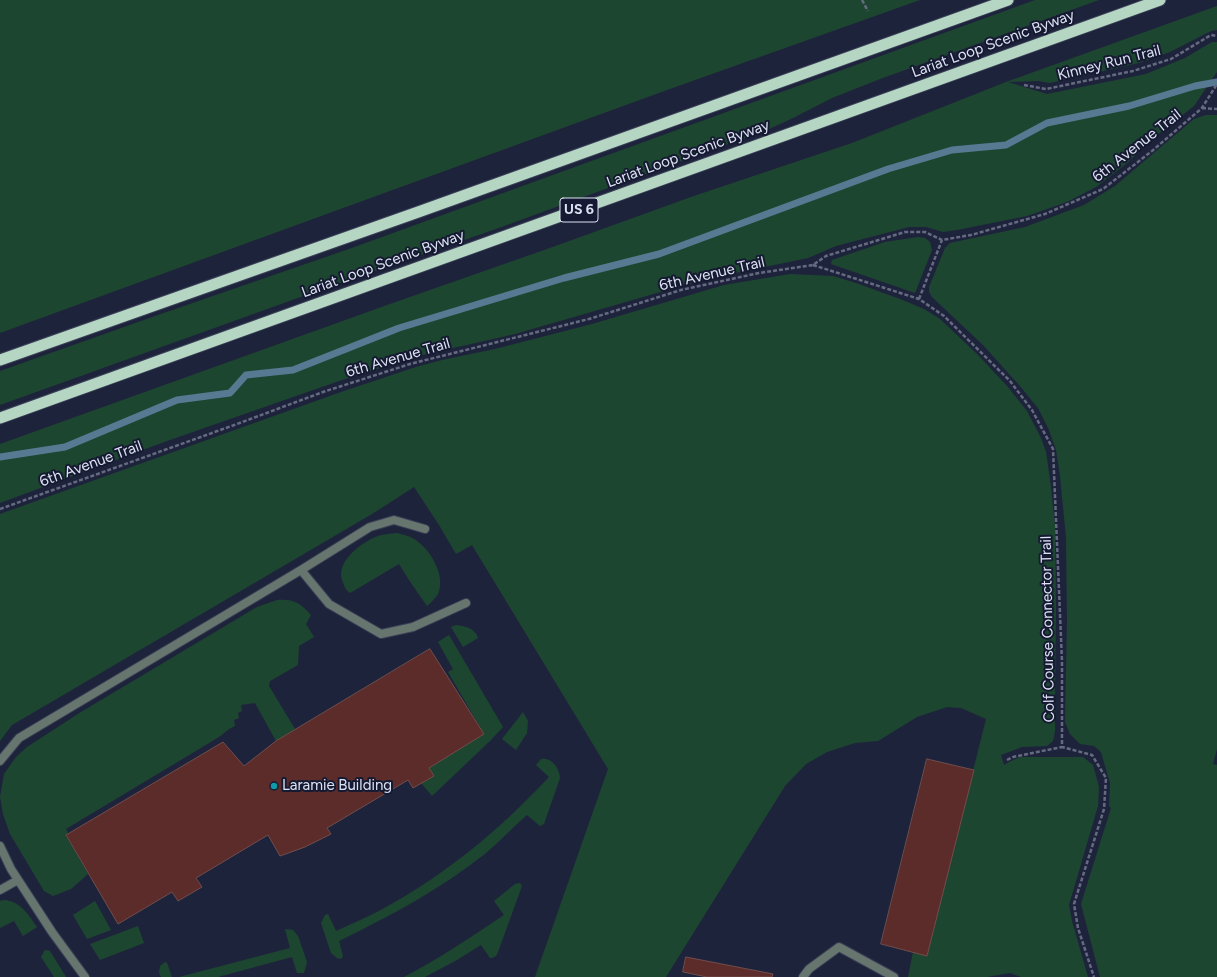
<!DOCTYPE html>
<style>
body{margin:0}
canvas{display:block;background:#1e233c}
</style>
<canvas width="1217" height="977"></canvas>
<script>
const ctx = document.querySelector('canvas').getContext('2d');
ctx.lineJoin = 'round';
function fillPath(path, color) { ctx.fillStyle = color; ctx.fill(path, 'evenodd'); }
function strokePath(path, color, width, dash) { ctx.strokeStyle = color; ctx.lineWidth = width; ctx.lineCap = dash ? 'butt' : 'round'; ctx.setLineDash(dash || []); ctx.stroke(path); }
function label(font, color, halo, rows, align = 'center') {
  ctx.font = font + ' Figtree,sans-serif'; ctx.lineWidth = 4; ctx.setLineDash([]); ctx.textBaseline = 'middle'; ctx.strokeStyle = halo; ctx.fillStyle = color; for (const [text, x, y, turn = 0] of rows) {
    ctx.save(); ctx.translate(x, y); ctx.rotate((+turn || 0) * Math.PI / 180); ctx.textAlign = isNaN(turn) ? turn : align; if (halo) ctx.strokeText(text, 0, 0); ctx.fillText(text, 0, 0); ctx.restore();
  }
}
fillPath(new Path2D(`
 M 0,0 L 920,0 L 667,90 L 0,333 Z
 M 1035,0 L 1099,0 L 880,79 L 832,98 L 793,118 L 769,129 L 496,229 L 320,290 L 0,405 L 0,371 L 158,315 L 349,249 Z
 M 1217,6 L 1217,30 L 1211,31 L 1170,52 L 1139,63 L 1050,83 L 1038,81 L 1008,82 L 1047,94 L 1146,74 L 1185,58 L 1212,42 L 1217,42 L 1217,72 L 1194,106 L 1156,136 L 1126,164 L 1096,187 L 1067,202 L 1027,216 L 957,230 L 943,232 L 926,227 L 909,227 L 836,246 L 808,258 L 702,280 L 515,334 L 418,356 L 339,381 L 167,441 L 0,503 L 0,444 L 390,304 L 550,248 L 691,197 L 852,143 L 1006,82 Z
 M 1206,115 L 1217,115 L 1217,749 L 1213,764 L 1217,765 L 1217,977 L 1100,977 L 1081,904 L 1111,808 L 1109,806 L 1110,783 L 1101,752 L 1094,746 L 1080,744 L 1070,734 L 1065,722 L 1067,620 L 1066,537 L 1060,476 L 1056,450 L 1049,430 L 1038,408 L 1019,385 L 983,345 L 932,297 L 929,292 L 929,287 L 945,248 L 950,243 L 1025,227 L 1084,205 L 1115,186 L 1194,119 Z
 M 918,237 L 925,238 L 930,242 L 932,250 L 915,293 L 831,264 L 832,260 L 885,242 Z
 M 790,274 L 833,276 L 856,283 L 900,299 L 924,309 L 940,319 L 977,354 L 1007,386 L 1027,411 L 1041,438 L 1046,452 L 1051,487 L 1055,526 L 1056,605 L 1055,700 L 1055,731 L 1053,741 L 1047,746 L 1022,747 L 1001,755 L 1004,765 L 1011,761 L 1020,757 L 1083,757 L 1093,765 L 1099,787 L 1098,806 L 1069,905 L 1072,921 L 1088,977 L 1021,977 L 1010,973 L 987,977 L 908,977 L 913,952 L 927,955 L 986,719 L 961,708 L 947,707 L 917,717 L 878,741 L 855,743 L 827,752 L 806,764 L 785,786 L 666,977 L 535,977 L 608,769 L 472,545 L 456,554 L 439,525 L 414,487 L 372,514 L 12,725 L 0,741 L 0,514 L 341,392 L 416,367 L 442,360 L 495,349 L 592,324 L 724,285 Z
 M 397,533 C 404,535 411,536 417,541 C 431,551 446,576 438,594 C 435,598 431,603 427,606 L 409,580 L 399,564 L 350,593 C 345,590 344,585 342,580 C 336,561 362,542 378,536 C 384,534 390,534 397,533 Z
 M 277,600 C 294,599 300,603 311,615 L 306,624 L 314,637 L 299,646 L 298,665 L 270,681 L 269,686 L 295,729 L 276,741 L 255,703 L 241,705 L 242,711 L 238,713 L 239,718 L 234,720 L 235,726 L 229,729 L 219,737 L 66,829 L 68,832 L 66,836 L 88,874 L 71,889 L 53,896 L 44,891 L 10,834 L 3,814 L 0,797 L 4,774 L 16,757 L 27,747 L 81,712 L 257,607 Z
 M 456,625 C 465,626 475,628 478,638 L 463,647 L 451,627 Z
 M 449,635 L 503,727 L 490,741 L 432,796 L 421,783 L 434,776 L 429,768 L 484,734 L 448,672 L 453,669 L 438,642 Z
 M 523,712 L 528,721 L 527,733 L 516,750 L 502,739 Z
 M 541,759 C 552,757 559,768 560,778 L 544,824 L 540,826 L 527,815 C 513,827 500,841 486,853 C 441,889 390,916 339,941 L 343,956 L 341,959 L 337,958 L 331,953 L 321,923 L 325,915 L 328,914 L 336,931 C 347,926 358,921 369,916 C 437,882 498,832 549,777 L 536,765 Z
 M 520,883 L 522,886 L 498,952 L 496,956 L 492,958 L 490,958 L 481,945 L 457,960 L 425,977 L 404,977 C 439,959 471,937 504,915 L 494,901 L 515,884 Z
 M 4,900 C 20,901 28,914 37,927 L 23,936 L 14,921 L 0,928 L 0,901 Z
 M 95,901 L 111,930 L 87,939 L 73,915 Z
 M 138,926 L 144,943 L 100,960 L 90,944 Z
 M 285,929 L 293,930 L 298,936 L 307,962 L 304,973 L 297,973 L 292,957 L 218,977 L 179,977 L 290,948 Z
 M 45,950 L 50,951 L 66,977 L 54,977 L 41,957 Z
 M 165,962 L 167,963 L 172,977 L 161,977 L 159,973 L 160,966 Z`), '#1d4630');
strokePath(new Path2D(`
 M 0,457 L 65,447 L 177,400 L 230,393 L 246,375 L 293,370 L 399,328 L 564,278 L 659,254 L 888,169 L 952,150 L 1006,145 L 1047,123 L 1129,106 L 1195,86 L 1217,82`), '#577a92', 7);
const building = new Path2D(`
 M 430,649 L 484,734 L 429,768 L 434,776 L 413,788 L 408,780 L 327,828 L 331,834 L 305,847 L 280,856 L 268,835 L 196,878 L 202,887 L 178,901 L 172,892 L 118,924 L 66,835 L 223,742 L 244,766 L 276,741 Z
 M 927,759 L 974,770 L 927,956 L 881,944 Z
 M 686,957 L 773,974 L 772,977 L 707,977 L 683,972 Z`);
fillPath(building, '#5b2c2a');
strokePath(building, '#704d4b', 1);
const service = new Path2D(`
 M 301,570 L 329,604 L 381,634 L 413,627 L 466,603
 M 0,761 L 19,738 L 301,570 L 370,527 L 394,520 L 425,529
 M 0,846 L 11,869 L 52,932 L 85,977
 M 0,890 L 18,880
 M 803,977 L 809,969 L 839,947 L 894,977`);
const trunk = new Path2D(`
 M 0,360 L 421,211 L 1008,0
 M 0,418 L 1160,0`);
strokePath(service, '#393e56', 10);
strokePath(trunk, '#393e56', 13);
strokePath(new Path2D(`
 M 862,0 L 868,11
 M 1024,85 L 1046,89 L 1133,71 L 1171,59 L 1211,35 L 1217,36
 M 1202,108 L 1217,109
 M 813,265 L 919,299 L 944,316 L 1010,381 L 1032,410 L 1053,449 L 1062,661 L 1062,747 L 1092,755 L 1106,778 L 1104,809 L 1074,904 L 1078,928 L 1094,977
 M 919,299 L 942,240
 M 0,509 L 237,424 L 323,392 L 410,364 L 589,319 L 681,290 L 759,273 L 813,265 L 826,256 L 905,232 L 925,232 L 942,240 L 971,235 L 1045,214 L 1103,189 L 1152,151 L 1202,108 L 1217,84
 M 1007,760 L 1013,757 L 1062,747`), '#656a80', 2.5, [4, 2]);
strokePath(service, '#66756d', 8);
strokePath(trunk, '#b4d6c3', 11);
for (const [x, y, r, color] of [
 [274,786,4,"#0f9aa8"]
]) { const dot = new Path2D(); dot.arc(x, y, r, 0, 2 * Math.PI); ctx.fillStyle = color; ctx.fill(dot); strokePath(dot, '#151a32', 1.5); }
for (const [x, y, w] of [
 [579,210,38]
]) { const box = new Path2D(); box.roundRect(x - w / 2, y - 12, w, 24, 3); ctx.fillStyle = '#151a32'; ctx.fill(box); strokePath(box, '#dde2f3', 1); }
label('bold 14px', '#dde2f3', null, [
 ["US 6",579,210]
]);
label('15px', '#dde2f3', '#151a32', [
 ["Lariat Loop Scenic Byway",993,44,-20],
 ["Kinney Run Trail",1109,63,-14],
 ["6th Avenue Trail",1137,146,-38],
 ["Lariat Loop Scenic Byway",688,154,-20],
 ["Lariat Loop Scenic Byway",383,264,-20],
 ["6th Avenue Trail",712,274,-13],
 ["6th Avenue Trail",398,358,-16],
 ["6th Avenue Trail",91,464,-20],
 ["Colf Course Connector Trail",1048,629,-91]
]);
label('15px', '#dde2f3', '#151a32', [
 ["Laramie Building",282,786]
], 'left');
</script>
